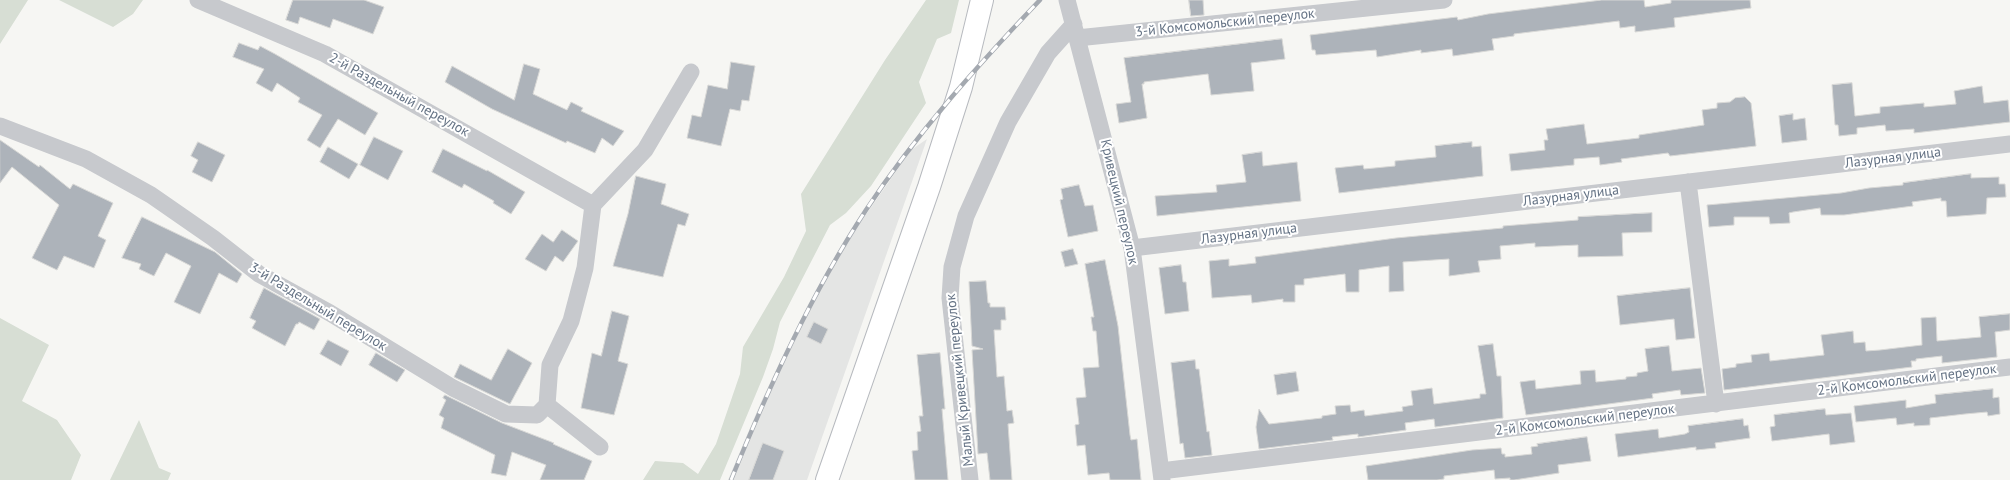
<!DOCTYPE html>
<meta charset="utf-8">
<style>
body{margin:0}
canvas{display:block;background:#f6f6f3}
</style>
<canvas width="2010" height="480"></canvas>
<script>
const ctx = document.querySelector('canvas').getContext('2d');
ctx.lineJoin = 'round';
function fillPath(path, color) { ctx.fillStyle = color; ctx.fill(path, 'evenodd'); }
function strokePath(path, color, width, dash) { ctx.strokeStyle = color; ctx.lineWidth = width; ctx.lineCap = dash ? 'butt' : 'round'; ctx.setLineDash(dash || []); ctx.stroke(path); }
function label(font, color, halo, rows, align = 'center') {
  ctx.font = font + ' "PT Sans",sans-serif'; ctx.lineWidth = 4; ctx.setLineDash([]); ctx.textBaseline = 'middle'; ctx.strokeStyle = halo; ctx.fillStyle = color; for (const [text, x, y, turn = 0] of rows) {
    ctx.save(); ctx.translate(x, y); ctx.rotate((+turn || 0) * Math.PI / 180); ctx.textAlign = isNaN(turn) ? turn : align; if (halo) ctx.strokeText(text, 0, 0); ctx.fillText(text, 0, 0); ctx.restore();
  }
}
fillPath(new Path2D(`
 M 927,139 L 807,480 L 728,480 L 761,402 L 786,349 L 807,311 L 851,236 L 911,150 Z`), '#e4e5e4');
fillPath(new Path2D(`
 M 0,0 L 28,0 L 0,44 Z
 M 59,0 L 143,0 L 133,14 L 113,27 Z
 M 926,0 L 959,0 L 951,33 L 937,39 L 919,82 L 926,103 L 871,186 L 846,213 L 830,225 L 780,322 L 773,349 L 763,377 L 720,480 L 643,480 L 655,461 L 683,463 L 698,474 L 716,444 L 740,374 L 743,347 L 784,277 L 806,231 L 801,194 L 885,60 Z
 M 0,318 L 49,345 L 22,401 L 57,420 L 81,455 L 71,480 L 0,480 Z
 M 139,420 L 159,468 L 171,473 L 168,480 L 110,480 Z`), '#d7ded4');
const building = new Path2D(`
 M 293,0 L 364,0 L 384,7 L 373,34 L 333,19 L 330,28 L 300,17 L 298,24 L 286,20 Z
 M 1189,0 L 1203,0 L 1204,15 L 1191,16 Z
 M 1602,0 L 1644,0 L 1645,7 L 1671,3 L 1671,0 L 1750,0 L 1751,8 L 1674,18 L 1675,27 L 1635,32 L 1635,26 L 1620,28 L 1619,21 L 1514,34 L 1514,36 L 1492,39 L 1494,50 L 1453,56 L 1452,49 L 1421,53 L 1421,50 L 1377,57 L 1376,50 L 1316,55 L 1315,50 L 1312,50 L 1310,35 L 1457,17 L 1458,20 L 1488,14 Z
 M 1282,39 L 1285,59 L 1251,63 L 1254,91 L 1211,95 L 1208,74 L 1144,82 L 1144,84 L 1142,84 L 1147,118 L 1119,123 L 1116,104 L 1131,102 L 1124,58 Z
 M 239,43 L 258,50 L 260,46 L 275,54 L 378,113 L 365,135 L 338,119 L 320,148 L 307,140 L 322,115 L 298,102 L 300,98 L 277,83 L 272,92 L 256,83 L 264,69 L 233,57 Z
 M 731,62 L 755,66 L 749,101 L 742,100 L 740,111 L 730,109 L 721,146 L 687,138 L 692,115 L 701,117 L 708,85 L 727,89 Z
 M 524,64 L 540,69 L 533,94 L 567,110 L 571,102 L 583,108 L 581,111 L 624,131 L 613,146 L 602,138 L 595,153 L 567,141 L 566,143 L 492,109 L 445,82 L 452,66 L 514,100 Z
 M 1852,83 L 1855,116 L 1880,113 L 1880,107 L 1924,103 L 1924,107 L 1956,104 L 1954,91 L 1982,86 L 1984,103 L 2008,100 L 2010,122 L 1914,133 L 1914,129 L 1886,131 L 1885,125 L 1857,128 L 1857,134 L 1839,136 L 1838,125 L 1835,125 L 1832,85 Z
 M 1745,97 L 1751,103 L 1756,146 L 1670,156 L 1668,153 L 1621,159 L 1622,162 L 1600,165 L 1599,157 L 1574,159 L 1574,165 L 1511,171 L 1509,154 L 1545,150 L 1544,140 L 1548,140 L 1546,129 L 1584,124 L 1587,144 L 1639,138 L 1639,135 L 1704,125 L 1702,110 L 1717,108 L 1717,103 L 1730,102 L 1735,98 Z
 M 1793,114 L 1793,120 L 1805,118 L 1807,140 L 1782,143 L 1779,116 Z
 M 374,137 L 403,151 L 388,180 L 360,165 Z
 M 0,140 L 39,167 L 40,165 L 70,189 L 73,184 L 113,203 L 98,236 L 106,240 L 94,268 L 64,256 L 57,270 L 32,258 L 59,205 L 12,167 L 0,183 Z
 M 198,142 L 225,155 L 212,182 L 192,172 L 198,160 L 191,156 Z
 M 1472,142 L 1472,147 L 1481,146 L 1483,176 L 1339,193 L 1335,168 L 1363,165 L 1364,169 L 1395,166 L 1395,161 L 1436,157 L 1435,146 Z
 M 328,147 L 358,164 L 349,179 L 320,162 Z
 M 443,149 L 487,171 L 487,170 L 525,192 L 511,214 L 493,203 L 494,201 L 464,184 L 462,188 L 432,172 Z
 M 1262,152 L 1263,166 L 1297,162 L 1301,201 L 1157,216 L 1155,196 L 1217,192 L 1216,185 L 1246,182 L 1242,155 Z
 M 1971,174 L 1971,178 L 1999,177 L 1999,184 L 2005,184 L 2006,197 L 1987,198 L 1986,214 L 1947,217 L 1946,201 L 1941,201 L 1941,198 L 1912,202 L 1913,206 L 1844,215 L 1821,215 L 1820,208 L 1793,212 L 1789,213 L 1790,223 L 1770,224 L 1769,217 L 1734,217 L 1734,225 L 1709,227 L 1707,205 L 1841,193 L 1869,188 L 1903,185 L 1903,183 Z
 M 636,176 L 666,184 L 661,204 L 689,214 L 685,226 L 678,224 L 663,277 L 613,266 L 628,214 Z
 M 1079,185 L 1085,206 L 1093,205 L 1098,231 L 1068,237 L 1060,200 L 1063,199 L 1061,189 Z
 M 1652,213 L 1652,232 L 1622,233 L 1623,256 L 1578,257 L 1578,245 L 1535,247 L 1535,243 L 1500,246 L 1501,259 L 1478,261 L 1480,272 L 1449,276 L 1449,259 L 1403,262 L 1404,291 L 1389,292 L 1389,266 L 1359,270 L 1359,292 L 1346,292 L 1345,274 L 1304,279 L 1304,285 L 1295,285 L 1295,302 L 1283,302 L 1283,299 L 1252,303 L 1251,295 L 1212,298 L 1209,261 L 1229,259 L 1229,266 L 1256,263 L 1255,257 L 1396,238 L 1503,228 L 1503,226 L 1578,220 L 1578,217 Z
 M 142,217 L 215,252 L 242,274 L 237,283 L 219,273 L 200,314 L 174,302 L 191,266 L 166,253 L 154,276 L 139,269 L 141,264 L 122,258 Z
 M 562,230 L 578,241 L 563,262 L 555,256 L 546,271 L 525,259 L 542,234 L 553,242 Z
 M 1073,249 L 1078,264 L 1065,267 L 1061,252 Z
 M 1105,260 L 1118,326 L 1130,435 L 1131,440 L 1137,439 L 1141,480 L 1110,480 L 1109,473 L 1088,475 L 1085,445 L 1077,446 L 1075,425 L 1079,424 L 1076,398 L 1086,397 L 1083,368 L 1099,367 L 1096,331 L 1093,331 L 1091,317 L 1094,317 L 1085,264 Z
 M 1181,265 L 1183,282 L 1186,282 L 1189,311 L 1165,314 L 1159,268 Z
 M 986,281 L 988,303 L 990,303 L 990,307 L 1005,307 L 1006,320 L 1001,320 L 1001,330 L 994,330 L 997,377 L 1004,376 L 1007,411 L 1012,410 L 1014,423 L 1008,424 L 1012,480 L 990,480 L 987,453 L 978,454 L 972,350 L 983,349 L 972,346 L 969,282 Z
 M 264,288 L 320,319 L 314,330 L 299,322 L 298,324 L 296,324 L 285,346 L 252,328 L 256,321 L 250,318 Z
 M 1690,288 L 1695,338 L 1676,340 L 1674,319 L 1620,325 L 1617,296 Z
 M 612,311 L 629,316 L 618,361 L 628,364 L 614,415 L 581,408 L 592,353 L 601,356 Z
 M 2010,314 L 2010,330 L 1995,332 L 1997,357 L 1942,363 L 1942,356 L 1916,359 L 1916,361 L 1911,361 L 1912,367 L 1724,390 L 1722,369 L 1736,367 L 1736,364 L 1752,362 L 1751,355 L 1769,353 L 1770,361 L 1824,355 L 1821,335 L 1853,331 L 1854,343 L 1865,342 L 1866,351 L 1880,350 L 1922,345 L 1921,318 L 1936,317 L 1937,341 L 1981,337 L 1979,317 Z
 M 814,322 L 828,329 L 821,344 L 807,337 Z
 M 328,340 L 349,351 L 341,366 L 320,354 Z
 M 1493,344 L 1497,376 L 1501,376 L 1503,418 L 1435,427 L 1434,419 L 1405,423 L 1406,430 L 1358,437 L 1358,434 L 1332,437 L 1333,440 L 1259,449 L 1256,427 L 1259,409 L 1269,424 L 1322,418 L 1322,416 L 1336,414 L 1335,406 L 1350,405 L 1351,412 L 1364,410 L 1365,416 L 1403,411 L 1402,407 L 1413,405 L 1411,391 L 1432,388 L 1434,404 L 1480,398 L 1480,394 L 1486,394 L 1478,346 Z
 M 1669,346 L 1672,371 L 1701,368 L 1705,393 L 1681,395 L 1680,390 L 1652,394 L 1653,398 L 1526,415 L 1520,382 L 1535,380 L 1536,389 L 1581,384 L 1580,371 L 1595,370 L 1596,382 L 1626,379 L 1626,377 L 1637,376 L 1637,373 L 1648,371 L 1645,349 Z
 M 508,349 L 532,363 L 510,404 L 454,377 L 460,364 L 491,380 Z
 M 376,353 L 405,370 L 397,382 L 369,365 Z
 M 940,353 L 945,409 L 942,409 L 948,480 L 915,480 L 912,451 L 918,450 L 917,432 L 921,431 L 919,416 L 923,416 L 917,355 Z
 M 1195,360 L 1196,369 L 1199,369 L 1207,432 L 1209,431 L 1212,455 L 1185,458 L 1183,443 L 1180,444 L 1171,363 Z
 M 1296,372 L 1299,391 L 1277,395 L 1274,375 Z
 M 1993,389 L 1993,398 L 1999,397 L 2000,414 L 1988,416 L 1987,412 L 1965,414 L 1930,418 L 1930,425 L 1914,426 L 1914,423 L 1897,425 L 1896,418 L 1856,422 L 1854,406 L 1906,400 L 1906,408 L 1936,403 L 1935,395 Z
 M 445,395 L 502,423 L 554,443 L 553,444 L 592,461 L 584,480 L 540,480 L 546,465 L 512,452 L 506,476 L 491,473 L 495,455 L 441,428 L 444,418 L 439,415 L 446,400 L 443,398 Z
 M 1825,409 L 1826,415 L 1851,413 L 1855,442 L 1830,445 L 1829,434 L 1772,441 L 1770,427 L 1775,426 L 1774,415 Z
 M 1743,419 L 1744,426 L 1748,425 L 1750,438 L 1715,443 L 1716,448 L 1696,450 L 1696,447 L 1618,457 L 1615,434 L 1658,429 L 1659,438 L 1685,434 L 1689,432 L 1688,426 Z
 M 1587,437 L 1591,461 L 1558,465 L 1559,473 L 1514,480 L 1510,480 L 1510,478 L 1495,479 L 1494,470 L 1444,476 L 1444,479 L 1437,480 L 1368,480 L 1366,466 L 1472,450 L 1501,448 L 1502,454 L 1505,454 L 1505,457 L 1532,454 L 1531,447 L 1538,446 L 1537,444 Z
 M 763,443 L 784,451 L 773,480 L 749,480 Z`);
fillPath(building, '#adb3ba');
strokePath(building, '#d8d8d6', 1);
const major = new Path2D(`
 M 827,480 L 929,187 L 961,87 L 982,0`);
strokePath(major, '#b7babf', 24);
strokePath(new Path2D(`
 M 198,0 L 325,54 L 593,205
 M 1067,0 L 1132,248 L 1162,480
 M 1077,38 L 1444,0
 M 0,126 L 86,159 L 151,195 L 213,238 L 259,274 L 330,313 L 453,388 L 506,414 L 537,415 L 547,405 L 550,365 L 571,321 L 585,268 L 593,205 L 645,150 L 691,72
 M 1688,182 L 1716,404
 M 1132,248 L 2010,144
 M 547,405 L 600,447
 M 1161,471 L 2010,367
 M 970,480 L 950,298 L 952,267 L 966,216 L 1008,122 L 1048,53 L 1074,24`), '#c7c9cd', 17);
strokePath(major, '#fff', 22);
const rail = new Path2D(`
 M 731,480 C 769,387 811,294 866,210 C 916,134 977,66 1040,0`);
strokePath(rail, '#a4a9b0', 4.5);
strokePath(rail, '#fff', 3, [9]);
label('14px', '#657385', '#fff', [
 ["3-й Комсомольский переулок",1225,23,-6],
 ["2-й Раздельный переулок",399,95,29],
 ["Лазурная улица",1893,158,-7],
 ["Лазурная улица",1571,196,-7],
 ["Кривецкий переулок",1119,202,77],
 ["Лазурная улица",1249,234,-7],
 ["3-й Раздельный переулок",318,307,31],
 ["Малый Кривецкий переулок",960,380,-96],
 ["2-й Комсомольский переулок",1907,380,-7],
 ["2-й Комсомольский переулок",1585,420,-7]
]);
</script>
